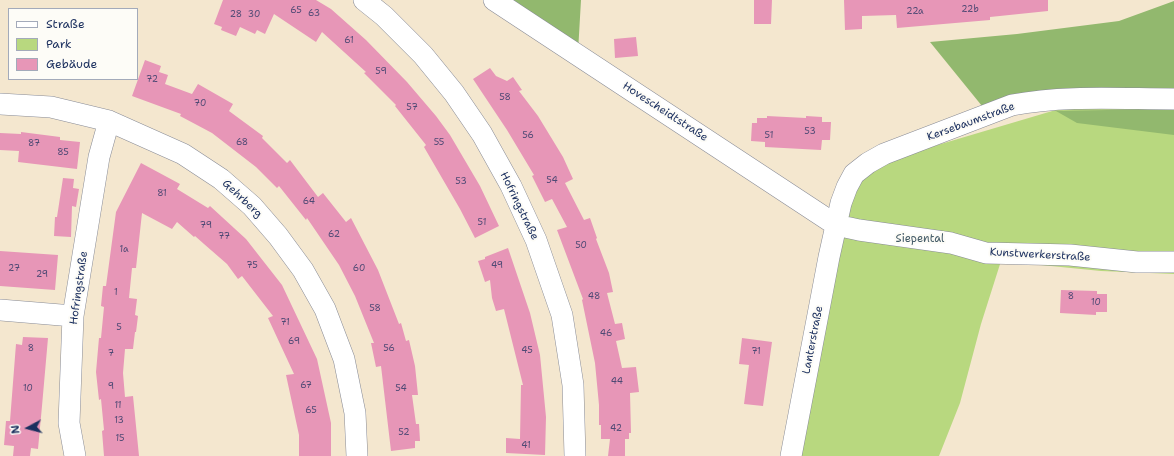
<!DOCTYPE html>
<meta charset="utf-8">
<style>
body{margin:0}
#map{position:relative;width:1174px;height:456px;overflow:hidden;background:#f4e7cf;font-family:"Shantell Sans",sans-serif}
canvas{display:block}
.legend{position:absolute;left:8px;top:8px;width:130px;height:72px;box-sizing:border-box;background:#fdfcf7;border:1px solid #a3aaba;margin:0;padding:5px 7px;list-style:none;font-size:12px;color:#1b2f5e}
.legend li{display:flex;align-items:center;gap:8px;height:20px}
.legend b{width:20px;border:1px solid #a3aaba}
.north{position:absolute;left:8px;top:408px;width:40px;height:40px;-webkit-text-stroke:3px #fdfcf7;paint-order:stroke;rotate:263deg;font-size:11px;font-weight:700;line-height:16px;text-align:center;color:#1b2f5e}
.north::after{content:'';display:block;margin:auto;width:14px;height:18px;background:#1b2f5e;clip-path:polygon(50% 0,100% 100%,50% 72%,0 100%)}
</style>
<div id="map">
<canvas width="1174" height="456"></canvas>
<ul class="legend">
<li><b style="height:5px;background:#fff"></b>Straße</li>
<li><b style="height:11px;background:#b8d87f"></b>Park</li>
<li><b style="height:11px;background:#e796b7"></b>Gebäude</li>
</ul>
<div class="north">N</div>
</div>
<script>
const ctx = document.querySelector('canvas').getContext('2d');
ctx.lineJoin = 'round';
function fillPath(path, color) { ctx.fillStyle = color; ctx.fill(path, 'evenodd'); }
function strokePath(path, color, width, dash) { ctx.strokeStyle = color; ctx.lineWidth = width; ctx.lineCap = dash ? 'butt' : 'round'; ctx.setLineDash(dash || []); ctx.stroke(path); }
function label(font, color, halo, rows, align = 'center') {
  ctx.font = font + ' "Shantell Sans",sans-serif'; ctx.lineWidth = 4; ctx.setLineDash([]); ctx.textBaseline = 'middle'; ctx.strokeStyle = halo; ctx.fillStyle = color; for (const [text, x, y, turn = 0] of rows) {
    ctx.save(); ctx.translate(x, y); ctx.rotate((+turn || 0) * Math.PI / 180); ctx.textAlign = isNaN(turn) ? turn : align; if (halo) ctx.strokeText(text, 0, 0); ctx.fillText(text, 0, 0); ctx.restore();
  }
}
fillPath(new Path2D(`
 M 1059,109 L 1174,109 L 1174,274 L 1101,271 L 1001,261 L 981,324 L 960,403 L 939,456 L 793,456 L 849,187 L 887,160 Z`), '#b8d87f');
fillPath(new Path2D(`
 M 497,0 L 581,0 L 578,52 Z
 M 1174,1 L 1174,92 L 982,106 L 930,42 L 1017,34 L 1119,21 Z
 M 1160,109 L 1174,109 L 1174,135 L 1077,123 L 1056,111 Z`), '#92b86e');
fillPath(new Path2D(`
 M 223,0 L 316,0 L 331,9 L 366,40 L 407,82 L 436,116 L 450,135 L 480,186 L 499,226 L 475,238 L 460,209 L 424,147 L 426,145 L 395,106 L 396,105 L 364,73 L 366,72 L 322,32 L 316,42 L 274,14 L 265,34 L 257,30 L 255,34 L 240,27 L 236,36 L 221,30 L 222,27 L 214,24 Z
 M 754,0 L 772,0 L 771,24 L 754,24 Z
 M 844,0 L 1048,0 L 1048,11 L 990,17 L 990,20 L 897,28 L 896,15 L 862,16 L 862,29 L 845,30 Z
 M 636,37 L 638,56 L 615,58 L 614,39 Z
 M 145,60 L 161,66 L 159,72 L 168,75 L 165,84 L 192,94 L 198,84 L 233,104 L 229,111 L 263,136 L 262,138 L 287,163 L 290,160 L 318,197 L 323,193 L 346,222 L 351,218 L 378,270 L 399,324 L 401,323 L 406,341 L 409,340 L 415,366 L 418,395 L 412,395 L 416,424 L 419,424 L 420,441 L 415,441 L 415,448 L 391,451 L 381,366 L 376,367 L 371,343 L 374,343 L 355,296 L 339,265 L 307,218 L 306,220 L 279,186 L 277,188 L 256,167 L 212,133 L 180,116 L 181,114 L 132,96 Z
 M 490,68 L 496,76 L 507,81 L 513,77 L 522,90 L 519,91 L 538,116 L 563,157 L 573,179 L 565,183 L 584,220 L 590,218 L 597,238 L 596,239 L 609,273 L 613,292 L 607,293 L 615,324 L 622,323 L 625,339 L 616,341 L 622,368 L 636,367 L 639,392 L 630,393 L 631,433 L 629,433 L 629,439 L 625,439 L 625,456 L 608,456 L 610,439 L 601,439 L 601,425 L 599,425 L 599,405 L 595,363 L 582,300 L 583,299 L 557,230 L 567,227 L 552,199 L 545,202 L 532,176 L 534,175 L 507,130 L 473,79 Z
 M 767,116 L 806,118 L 806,116 L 822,117 L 822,122 L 831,122 L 830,140 L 822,140 L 821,150 L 765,147 L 765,142 L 751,141 L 752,123 L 757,123 L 757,118 L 767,118 Z
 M 21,132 L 60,137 L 60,140 L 80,142 L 77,169 L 18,162 L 19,151 L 0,150 L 0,133 L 21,134 Z
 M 141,163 L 180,184 L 177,189 L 208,208 L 210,206 L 246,239 L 282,285 L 317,359 L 331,423 L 331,456 L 299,456 L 299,435 L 286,375 L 294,374 L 268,318 L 273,316 L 242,276 L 238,279 L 227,264 L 204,244 L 195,236 L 194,237 L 177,222 L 172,229 L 142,213 L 136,268 L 132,268 L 129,298 L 137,299 L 135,315 L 138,316 L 136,332 L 135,332 L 133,349 L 125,349 L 123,373 L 125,397 L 133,396 L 139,456 L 104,456 L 102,431 L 104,430 L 101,399 L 99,400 L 96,372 L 99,338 L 101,338 L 104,307 L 101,306 L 103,286 L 106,286 L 116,212 Z
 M 63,178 L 74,179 L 73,188 L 79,189 L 76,207 L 72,206 L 71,237 L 54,236 L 55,217 L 57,217 Z
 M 508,248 L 530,313 L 540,355 L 546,417 L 545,455 L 506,453 L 506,438 L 520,439 L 521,385 L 523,385 L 504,309 L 496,311 L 492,298 L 490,280 L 485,282 L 478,261 L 485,259 L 485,257 Z
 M 0,251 L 58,255 L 55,290 L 0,286 Z
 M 1061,290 L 1097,291 L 1097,294 L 1107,294 L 1107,312 L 1096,312 L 1096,315 L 1060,313 Z
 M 23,337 L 48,338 L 42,406 L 38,449 L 31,448 L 30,456 L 13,456 L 14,446 L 4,445 L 6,421 L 10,421 L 16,344 L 22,345 Z
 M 742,338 L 772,342 L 763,406 L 744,404 L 749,365 L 739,364 Z`), '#e796b7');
const street = new Path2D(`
 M 364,0 L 384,16 L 423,55 L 454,93 L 482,134 L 511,186 L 536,240 L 562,315 L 573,385 L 575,456
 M 494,0 L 836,225 L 859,230 L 951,243 L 986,253 L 1070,255 L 1137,262 L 1174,262
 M 0,104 L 51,107 L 109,121 L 183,154 L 221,179 L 252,206 L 278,236 L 303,270 L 325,309 L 344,359 L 355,413 L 357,456
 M 0,310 L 73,316
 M 75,456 L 69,423 L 73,316 L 99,157 L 109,121
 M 791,456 L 829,257 L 841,203 L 847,187 L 854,174 L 868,163 L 884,154 L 1012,105 C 1065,95 1120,99 1174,99`);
strokePath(street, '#888b96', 22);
strokePath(street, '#fff', 21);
label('9px', '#4e4974', null, [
 ["22b",970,10],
 ["65",296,11],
 ["22a",915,12],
 ["63",314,14],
 ["28",236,15],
 ["30",254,15],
 ["61",349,41],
 ["59",381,72],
 ["72",152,80],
 ["58",505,98],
 ["70",200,104],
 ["57",412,108],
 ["53",810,132],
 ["56",528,136],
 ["51",769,136],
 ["68",242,143],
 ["55",439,143],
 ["87",34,144],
 ["85",63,153],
 ["54",552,181],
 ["53",461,182],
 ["81",162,194],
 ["64",309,202],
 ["51",482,223],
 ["79",206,226],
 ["62",334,235],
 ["77",224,237],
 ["50",581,246],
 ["1a",124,250],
 ["75",252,266],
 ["49",497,266],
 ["27",14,269],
 ["60",359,269],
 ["29",42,275],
 ["1",116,293],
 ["48",594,297],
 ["8",1071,297],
 ["10",1096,303],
 ["58",375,309],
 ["71",285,323],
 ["5",119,328],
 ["46",606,334],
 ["69",294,342],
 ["8",31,349],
 ["56",389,349],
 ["45",527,351],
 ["71",756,352],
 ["7",111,354],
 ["44",617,382],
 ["67",306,386],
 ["9",111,387],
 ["10",28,389],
 ["54",401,389],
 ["11",118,406],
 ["65",311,411],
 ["13",119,421],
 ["42",616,429],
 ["52",404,433],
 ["15",120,439],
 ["41",526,446]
]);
label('11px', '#1b2f5e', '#fdfcf7', [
 ["Hovescheidtstraße",665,112,33],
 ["Kersebaumstraße",971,122,-20],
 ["Gehrberg",242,199,43],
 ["Hofringstraße",519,206,64],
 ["Kunstwerkerstraße",1040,255,3],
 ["Hofringstraße",79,288,-82],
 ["Lanterstraße",813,340,-79]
]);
label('11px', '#425966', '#fdfcf7', [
 ["Siepental",920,239]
]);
</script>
